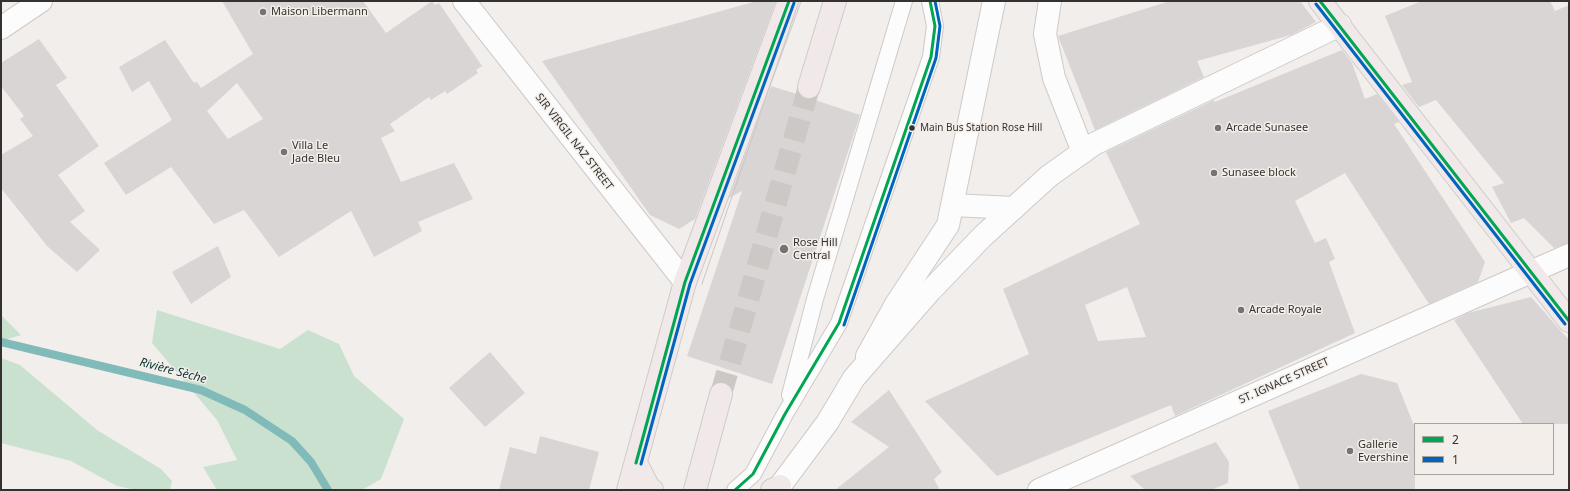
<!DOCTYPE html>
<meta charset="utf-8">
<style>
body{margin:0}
#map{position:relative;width:1570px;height:491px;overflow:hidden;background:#f1eeeb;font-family:"Noto Sans",sans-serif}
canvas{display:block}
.frame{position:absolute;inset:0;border:2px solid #343230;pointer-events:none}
.legend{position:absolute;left:1414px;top:423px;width:140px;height:52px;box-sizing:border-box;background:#f3eee9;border:1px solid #a7a39f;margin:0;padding:5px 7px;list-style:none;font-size:12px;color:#343230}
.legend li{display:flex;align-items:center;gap:8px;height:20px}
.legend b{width:20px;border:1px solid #a7a39f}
</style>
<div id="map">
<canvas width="1570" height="491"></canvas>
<div class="frame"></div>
<ul class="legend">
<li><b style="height:5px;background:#00a651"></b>2</li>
<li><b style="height:5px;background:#0065bd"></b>1</li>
</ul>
</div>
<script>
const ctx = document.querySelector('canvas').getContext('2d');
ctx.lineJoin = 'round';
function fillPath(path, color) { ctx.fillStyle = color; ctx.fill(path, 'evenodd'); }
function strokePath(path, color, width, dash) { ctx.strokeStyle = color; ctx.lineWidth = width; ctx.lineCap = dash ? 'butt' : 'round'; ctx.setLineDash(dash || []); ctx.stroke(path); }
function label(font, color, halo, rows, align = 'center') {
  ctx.font = font + ' "Noto Sans",sans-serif'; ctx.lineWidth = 3; ctx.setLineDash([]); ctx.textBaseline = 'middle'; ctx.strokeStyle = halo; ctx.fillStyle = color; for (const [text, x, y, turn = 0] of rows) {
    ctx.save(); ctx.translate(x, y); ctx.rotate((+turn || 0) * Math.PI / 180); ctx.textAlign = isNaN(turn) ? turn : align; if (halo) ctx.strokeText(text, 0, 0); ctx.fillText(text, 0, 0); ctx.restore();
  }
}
fillPath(new Path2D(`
 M 157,310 L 280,349 L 308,330 L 339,344 L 354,376 L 404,419 L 381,479 L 362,490 L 217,490 L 203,467 L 237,460 L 217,420 L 152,343 Z
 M 1,315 L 21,335 L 1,341 Z
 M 1,358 L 20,365 L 97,430 L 161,469 L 172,481 L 170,490 L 136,490 L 117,486 L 71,461 L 1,443 Z`), '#cae1d0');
strokePath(new Path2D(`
 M 1,342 L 201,390 L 245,410 L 292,441 L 311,462 L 328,490`), '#80bab9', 8);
fillPath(new Path2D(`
 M 222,1 L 363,1 L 386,33 L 432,1 L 435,5 L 439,3 L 482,66 L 476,70 L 478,73 L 447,94 L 445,91 L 431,100 L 429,97 L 390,124 L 395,131 L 381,138 L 401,182 L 454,163 L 473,199 L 418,222 L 422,231 L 374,257 L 351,211 L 279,257 L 244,210 L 214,224 L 171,167 L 126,195 L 104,163 L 172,120 L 149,81 L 132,92 L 119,67 L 165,40 L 194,83 L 197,82 L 201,88 L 253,54 ZM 237,83 L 263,119 L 228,139 L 207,111 Z
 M 757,1 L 776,1 L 695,219 L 679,229 L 650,215 L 542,61 Z
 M 1170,1 L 1300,1 L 1316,22 L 1291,35 L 1197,61 L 1204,77 L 1095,130 L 1058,36 Z
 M 1422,1 L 1550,1 L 1555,11 L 1569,5 L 1569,243 L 1554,248 L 1524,218 L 1511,223 L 1492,187 L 1504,183 L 1436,100 L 1419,107 L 1402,85 L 1412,82 L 1385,16 Z
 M 39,39 L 67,78 L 56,85 L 99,146 L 58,175 L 85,211 L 70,222 L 100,250 L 77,272 L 47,246 L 1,188 L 1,155 L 33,136 L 20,119 L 24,116 L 1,86 L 1,63 Z
 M 1342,50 L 1352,63 L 1365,99 L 1377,94 L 1399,122 L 1394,124 L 1485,262 L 1478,282 L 1429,304 L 1345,173 L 1295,201 L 1315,243 L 1326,238 L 1335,259 L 1329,262 L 1355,333 L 1175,416 L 1171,405 L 997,476 L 925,401 L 1029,354 L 1003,289 L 1140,224 L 1106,152 L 1214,100 L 1215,102 ZM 1127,287 L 1146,337 L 1098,341 L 1085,305 Z
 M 771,86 L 800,95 L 805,99 L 812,99 L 860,115 L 772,384 L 687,356 L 742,191 L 729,198 Z
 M 218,246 L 231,277 L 191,304 L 172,272 Z
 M 1531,297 L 1569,340 L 1569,424 L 1523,424 L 1454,320 L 1468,313 Z
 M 490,352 L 525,393 L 485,427 L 449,388 Z
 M 1361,374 L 1397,383 L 1415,428 L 1415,490 L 1300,490 L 1268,411 Z
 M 889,390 L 942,472 L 934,479 L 940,490 L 835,490 L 889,447 L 851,422 Z
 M 540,436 L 599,452 L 589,490 L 499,490 L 510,447 L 536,454 Z
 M 1216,442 L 1229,462 L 1228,483 L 1211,490 L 1145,490 L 1130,476 Z`), '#d8d5d4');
strokePath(new Path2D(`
 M 721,394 L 809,87`), '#cbc8c6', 22, [22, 11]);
const service = new Path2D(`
 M 790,395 L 815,299 L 904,1
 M 735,490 L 753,474 L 785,414 L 839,323 L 931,57 L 935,26 L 930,1`);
const minor = new Path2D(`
 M 464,1 L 685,282
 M 1050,1 L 1045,34 L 1054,78 L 1083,152
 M 1,28 L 41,1
 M 952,205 L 1014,208
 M 867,356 L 896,304 L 948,225 L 994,1
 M 1039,490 L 1569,255`);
const tertiary = new Path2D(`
 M 775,490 L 780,486 L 827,423 L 854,378 L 930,291 L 983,236 L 1049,176 L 1094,144 L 1340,25`);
const primary = new Path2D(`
 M 1320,1 L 1569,321
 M 809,87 L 835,1
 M 636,463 L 649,488 L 652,490
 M 628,490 L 685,282 L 789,1
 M 695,490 L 721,394
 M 772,490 L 780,486`);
strokePath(service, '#cdcac8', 18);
strokePath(minor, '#cdcac8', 24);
strokePath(tertiary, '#cdcac8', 24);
strokePath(primary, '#ceccca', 24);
strokePath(service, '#fdfcfc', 16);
strokePath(minor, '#fdfcfc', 22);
strokePath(tertiary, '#fdfcfc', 22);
strokePath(primary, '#f1e8ea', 22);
strokePath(new Path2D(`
 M 702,284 L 799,1`), '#c8c8c7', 1);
strokePath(new Path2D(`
 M 1320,1 L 1569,321
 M 636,463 L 685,282 L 789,1
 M 735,490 L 753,474 L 785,414 L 839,323 L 931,57 L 935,26 L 930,1`), '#00a651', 3);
strokePath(new Path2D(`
 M 1316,4 L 1565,324
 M 844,325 L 936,58 L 940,26 L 935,1
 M 641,464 L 690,284 L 794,3`), '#0065bd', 3);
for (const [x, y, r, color] of [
 [263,12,4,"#767471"],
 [912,128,3.5,"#343230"],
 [1218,128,4,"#767471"],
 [284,152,4,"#767471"],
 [1214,173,4,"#767471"],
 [784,249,5,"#767471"],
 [1241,310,4,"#767471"],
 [1350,451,4,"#767471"]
]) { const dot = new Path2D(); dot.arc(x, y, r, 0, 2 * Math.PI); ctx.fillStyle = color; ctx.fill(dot); strokePath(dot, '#f3eee9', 1.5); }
label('10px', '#343230', '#f3eee9', [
 ["Main Bus Station Rose Hill",920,128]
], 'left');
label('11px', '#343230', '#f3eee9', [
 ["Maison Libermann",271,12],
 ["Arcade Sunasee",1226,128],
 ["Villa Le",292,146],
 ["Jade Bleu",292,159],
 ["Sunasee block",1222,173],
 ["Rose Hill",793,243],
 ["Central",793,256],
 ["Arcade Royale",1249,310],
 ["Gallerie",1358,445],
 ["Evershine",1358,458]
], 'left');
label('11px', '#343230', '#f3eee9', [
 ["SIR VIRGIL NAZ STREET",574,142,52],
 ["ST. IGNACE STREET",1284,381,-24]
]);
label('italic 12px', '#073132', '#f3eee9', [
 ["Rivière Sèche",173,371,15]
]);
</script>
